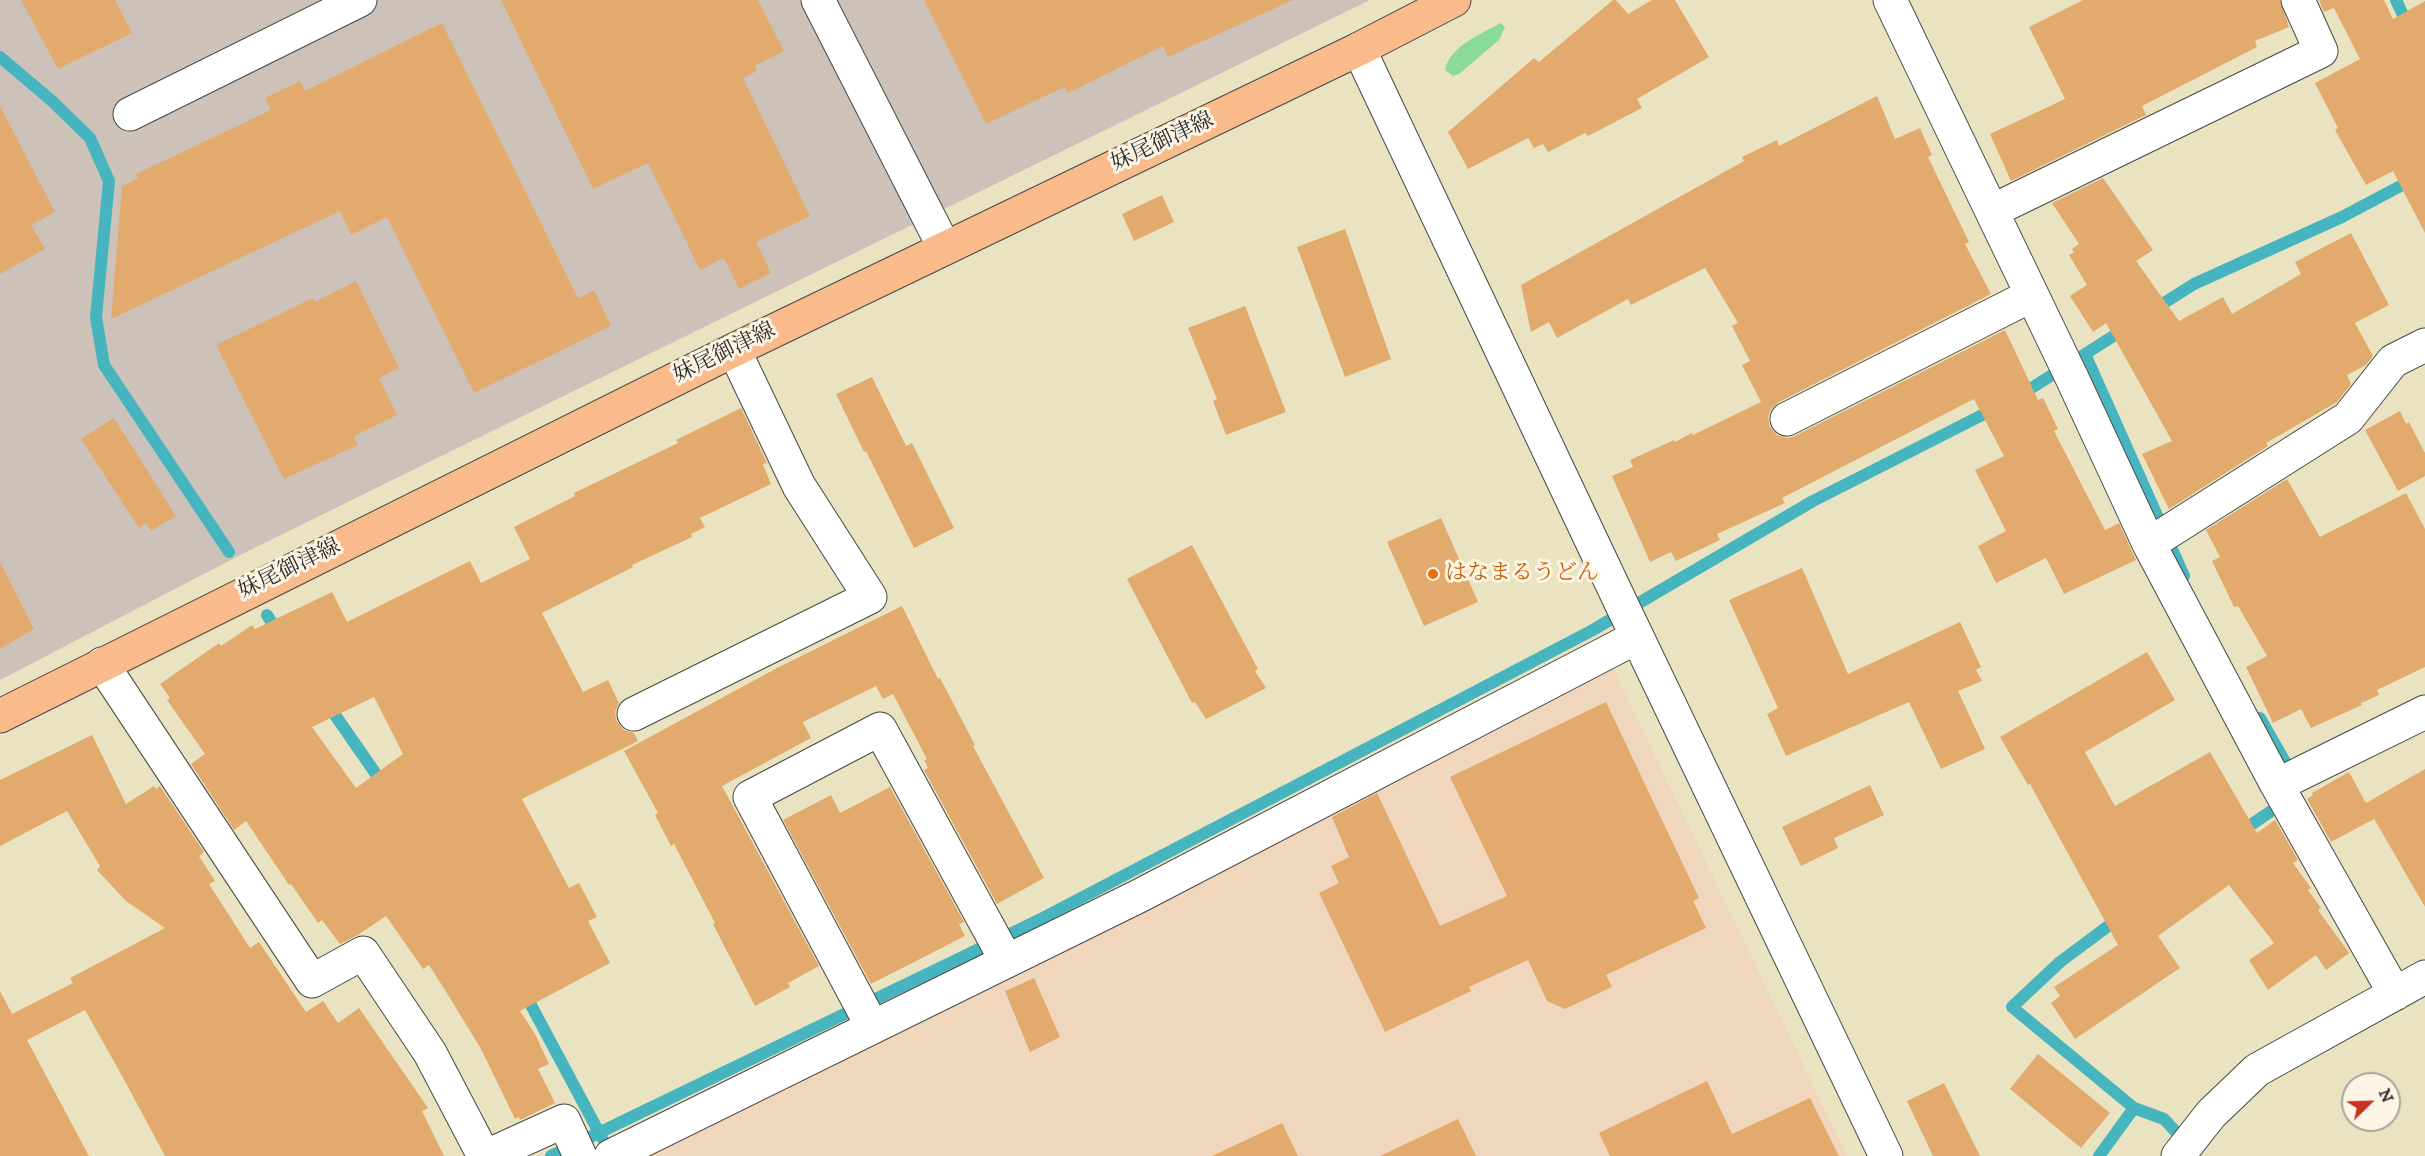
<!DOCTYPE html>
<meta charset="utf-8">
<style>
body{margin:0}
#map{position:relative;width:2425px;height:1156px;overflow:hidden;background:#e9e3c2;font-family:"IM FELL DW Pica",serif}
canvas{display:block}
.north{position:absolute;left:2341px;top:1072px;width:60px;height:60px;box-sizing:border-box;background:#fcf5e5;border:2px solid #a8a49b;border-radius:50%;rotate:67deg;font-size:16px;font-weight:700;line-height:24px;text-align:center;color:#2b2b2b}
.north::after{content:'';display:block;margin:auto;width:21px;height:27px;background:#c8321e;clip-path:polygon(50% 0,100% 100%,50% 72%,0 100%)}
</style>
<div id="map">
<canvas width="2425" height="1156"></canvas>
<div class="north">N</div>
</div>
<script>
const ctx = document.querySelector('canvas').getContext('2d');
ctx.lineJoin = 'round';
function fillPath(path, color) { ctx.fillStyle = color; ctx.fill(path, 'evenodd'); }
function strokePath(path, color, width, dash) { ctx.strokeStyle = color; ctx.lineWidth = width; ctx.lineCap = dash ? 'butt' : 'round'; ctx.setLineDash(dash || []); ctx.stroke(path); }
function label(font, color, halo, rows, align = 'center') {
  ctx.font = font + ' "IM FELL DW Pica","Noto Serif JP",serif'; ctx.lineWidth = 6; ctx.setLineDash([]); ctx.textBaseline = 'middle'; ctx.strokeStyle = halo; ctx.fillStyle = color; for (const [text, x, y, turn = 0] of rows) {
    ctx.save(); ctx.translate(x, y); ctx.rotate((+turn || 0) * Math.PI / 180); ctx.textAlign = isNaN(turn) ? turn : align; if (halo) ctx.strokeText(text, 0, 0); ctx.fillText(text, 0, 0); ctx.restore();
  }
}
fillPath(new Path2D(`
 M 1612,666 L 1847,1156 L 639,1156 L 1130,919 Z`), '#efd6bc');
fillPath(new Path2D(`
 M 0,0 L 1370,0 L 248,551 L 0,680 Z`), '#cdc2b9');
fillPath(new Path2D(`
 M 1501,23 L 1505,27 L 1499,40 L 1459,74 L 1453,76 L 1445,70 C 1450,46 1481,34 1501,23 Z`), '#8ada99');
strokePath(new Path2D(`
 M 2396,0 L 2409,28
 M 0,57 L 52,101 L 90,138 L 109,181 L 96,317 L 104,365 L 229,552
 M 2153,310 L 2194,284 L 2342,217 L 2425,173
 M 2085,354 L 2184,576
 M 2019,396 L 2126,328
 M 267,615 L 279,634
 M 326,702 L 385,787
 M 2260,718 L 2293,776
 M 2239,833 L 2286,801
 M 2119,918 L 2060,962 L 2012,1007 L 2134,1108 L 2164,1119 L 2187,1144
 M 524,992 L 602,1138
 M 551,1156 L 1037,921 L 1591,631 L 1813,501 L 1996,408
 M 2099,1156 L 2134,1108`), '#46b5bf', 12);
fillPath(new Path2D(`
 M 21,0 L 115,0 L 132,33 L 58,69 Z
 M 501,0 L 758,0 L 784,51 L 755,66 L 757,71 L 743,78 L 810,216 L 756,242 L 771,273 L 739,289 L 724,258 L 700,270 L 648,163 L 593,189 Z
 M 924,0 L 1293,0 L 1168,57 L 1163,46 L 1068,93 L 1064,87 L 986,124 Z
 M 1613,0 L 1616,0 L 1628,14 L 1652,0 L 1675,0 L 1709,57 L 1637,99 L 1642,108 L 1588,136 L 1585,133 L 1548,152 L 1543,144 L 1534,148 L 1528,138 L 1468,169 L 1448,132 L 1534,58 L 1539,62 Z
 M 2083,0 L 2280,0 L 2289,27 L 2255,41 L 2257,47 L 2142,106 L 2146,115 L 2011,181 L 1990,134 L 2065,99 L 2029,27 Z
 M 2319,0 L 2384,0 L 2393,19 L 2425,1 L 2425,233 L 2393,171 L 2366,185 L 2335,130 L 2338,128 L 2315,83 L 2360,59 L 2334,8 L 2324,12 Z
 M 442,23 L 578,298 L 594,290 L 611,326 L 474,393 L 387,217 L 351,235 L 340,211 L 111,319 L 122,186 L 138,178 L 136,174 L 271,110 L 265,98 L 300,81 L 305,91 Z
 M 1877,96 L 1895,139 L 1920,128 L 1932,155 L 1928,157 L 1969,242 L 1965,244 L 1991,294 L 1779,402 L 1771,409 L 1768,417 L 1770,427 L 1777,435 L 1787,438 L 1795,436 L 2005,330 L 2038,400 L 2043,398 L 2058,429 L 2054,431 L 2105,530 L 2119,523 L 2136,560 L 2064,594 L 2046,558 L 1996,583 L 1978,546 L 2006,531 L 1975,470 L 2004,456 L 1974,399 L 1782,498 L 1785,503 L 1717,534 L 1720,540 L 1676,561 L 1671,552 L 1650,562 L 1612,476 L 1633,467 L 1630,460 L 1674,440 L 1675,442 L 1692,433 L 1693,435 L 1761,402 L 1742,365 L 1750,361 L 1732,326 L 1738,323 L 1705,268 L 1631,305 L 1628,299 L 1557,338 L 1549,322 L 1531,332 L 1521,285 L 1744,161 L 1742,157 L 1777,140 L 1779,146 Z
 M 0,106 L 55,212 L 31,225 L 45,249 L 0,274 Z
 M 2103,178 L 2153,250 L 2136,261 L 2179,321 L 2223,297 L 2232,314 L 2301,274 L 2295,262 L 2351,233 L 2389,305 L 2355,323 L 2373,356 L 2366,365 L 2347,375 L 2351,384 L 2337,402 L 2266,443 L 2268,446 L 2169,509 L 2142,454 L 2172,441 L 2106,323 L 2093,332 L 2070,296 L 2087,285 L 2069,255 L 2074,252 L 2072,249 L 2079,244 L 2052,203 Z
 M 1162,195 L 1174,222 L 1134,241 L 1122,214 Z
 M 1345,229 L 1391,359 L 1345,377 L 1297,247 Z
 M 356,281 L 399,368 L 379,378 L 397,415 L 354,436 L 358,445 L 284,479 L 216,345 L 313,298 L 315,302 Z
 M 1245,306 L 1286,412 L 1226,435 L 1213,401 L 1217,399 L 1188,328 Z
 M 872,377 L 906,446 L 912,443 L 954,528 L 914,548 L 866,451 L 864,452 L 836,394 Z
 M 741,408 L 767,463 L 763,464 L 771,484 L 700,518 L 705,527 L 691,534 L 692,537 L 632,565 L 633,567 L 542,613 L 583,692 L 608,680 L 619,703 L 615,712 L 617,722 L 624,730 L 634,733 L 638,741 L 522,799 L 569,888 L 579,883 L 597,917 L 588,921 L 610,963 L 520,1011 L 535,1034 L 549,1064 L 538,1069 L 555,1103 L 520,1120 L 519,1117 L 515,1119 L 481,1049 L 445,990 L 429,965 L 423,969 L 386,916 L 358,935 L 340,944 L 322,920 L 318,923 L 291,884 L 289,885 L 246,821 L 234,830 L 191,764 L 205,754 L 167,700 L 170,698 L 160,684 L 219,643 L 221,646 L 252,625 L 255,629 L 332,592 L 347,622 L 470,561 L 481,583 L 530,559 L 514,527 L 575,496 L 574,493 L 678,443 L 676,440 ZM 374,697 L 403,754 L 356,788 L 312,727 Z
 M 2400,411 L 2406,424 L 2409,422 L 2425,453 L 2425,476 L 2398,491 L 2365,430 Z
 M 114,418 L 176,516 L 151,531 L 146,523 L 139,528 L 81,439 Z
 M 2287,479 L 2320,537 L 2406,493 L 2425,529 L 2425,667 L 2377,690 L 2379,695 L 2361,703 L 2362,705 L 2311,728 L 2301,709 L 2273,723 L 2246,667 L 2267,656 L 2238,606 L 2234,607 L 2212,561 L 2220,557 L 2206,530 Z
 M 1441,518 L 1478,602 L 1424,626 L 1387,542 Z
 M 1192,545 L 1258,669 L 1255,671 L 1266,688 L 1206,719 L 1195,702 L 1192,703 L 1127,579 Z
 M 0,562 L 34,629 L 0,649 Z
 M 1802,568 L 1848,674 L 1960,622 L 1981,667 L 1976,670 L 1982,681 L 1958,691 L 1985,749 L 1941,769 L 1909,702 L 1786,756 L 1767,714 L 1778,708 L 1729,600 Z
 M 902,606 L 938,679 L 940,678 L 975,745 L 973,746 L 1044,878 L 997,904 L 924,770 L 928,768 L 924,760 L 927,759 L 893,694 L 883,699 L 876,686 L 803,722 L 811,738 L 722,786 L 819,966 L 788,983 L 790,987 L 755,1006 L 713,924 L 715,923 L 674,844 L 671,846 L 655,815 L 658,813 L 624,751 L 777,668 Z
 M 2147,652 L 2175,700 L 2085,752 L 2115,806 L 2210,752 L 2257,833 L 2275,820 L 2298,860 L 2293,863 L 2311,888 L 2308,890 L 2321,908 L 2318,910 L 2349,953 L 2326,970 L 2316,955 L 2268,990 L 2249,960 L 2274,943 L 2229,885 L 2158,936 L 2180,968 L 2075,1039 L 2051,1003 L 2060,996 L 2054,987 L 2118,945 L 2030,784 L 2028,785 L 2000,737 Z
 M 1606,702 L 1699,898 L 1693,901 L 1706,928 L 1606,975 L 1612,987 L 1565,1009 L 1547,1001 L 1528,960 L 1469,987 L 1471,991 L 1385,1032 L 1319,893 L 1339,883 L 1331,866 L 1349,857 L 1332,817 L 1377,793 L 1440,926 L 1507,896 L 1450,777 Z
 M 92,735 L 126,804 L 154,786 L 156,789 L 160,786 L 204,852 L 199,856 L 215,881 L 209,884 L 250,948 L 259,942 L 306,1012 L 323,1001 L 338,1023 L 359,1008 L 428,1108 L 422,1111 L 444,1156 L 165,1156 L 121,1074 L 85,1010 L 27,1040 L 89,1156 L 0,1156 L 0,991 L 12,1014 L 73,983 L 70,978 L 165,928 L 126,901 L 97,870 L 100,866 L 67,811 L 0,846 L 0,780 Z
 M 2425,769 L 2425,907 L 2369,810 L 2374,819 L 2331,842 L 2307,799 L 2313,795 L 2312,793 L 2349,772 L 2366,803 Z
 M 1870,785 L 1884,815 L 1834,838 L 1838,848 L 1801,866 L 1782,827 Z
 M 890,787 L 964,922 L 959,924 L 965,936 L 871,984 L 783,820 L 831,795 L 840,813 Z
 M 1034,978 L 1060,1037 L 1030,1052 L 1005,991 Z
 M 2038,1054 L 2110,1113 L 2081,1148 L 2010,1089 Z
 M 1707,1081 L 1732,1134 L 1810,1098 L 1839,1156 L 1610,1156 L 1599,1133 Z
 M 1944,1083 L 1980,1156 L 1933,1156 L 1907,1101 Z
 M 1458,1119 L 1476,1156 L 1380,1156 L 1454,1121 Z
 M 1282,1123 L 1298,1156 L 1212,1156 Z`), '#e2ab6d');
const minor = new Path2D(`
 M 818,0 L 944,247
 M 1890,0 L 2072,378 L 2149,544 L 2277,785 L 2395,994
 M 130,114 L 360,0
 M 1992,211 L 2321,51 L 2298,0
 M 1787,419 L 2032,295
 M 2149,544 L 2348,418 L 2393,361 L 2425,345
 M 102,664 L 312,981 L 363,953 L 430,1053 L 484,1156
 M 634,714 L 870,597 L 799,486 L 734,350
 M 2277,785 L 2425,712
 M 872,1026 L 750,797 L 880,729 L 1006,960
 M 487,1156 L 564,1121 L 580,1156
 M 611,1156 L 1139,896 L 1637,637
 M 2178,1156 L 2211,1114 L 2257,1070 L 2425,977`);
const tertiary = new Path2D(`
 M 1359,49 L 1620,601 L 1886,1156`);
const primary = new Path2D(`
 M 0,716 L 734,350 L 1359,49 L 1454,0`);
strokePath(minor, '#484742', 35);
strokePath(tertiary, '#484742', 35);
strokePath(primary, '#484742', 35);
strokePath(minor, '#fff', 33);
strokePath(tertiary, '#fff', 33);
strokePath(primary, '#fabb8c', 33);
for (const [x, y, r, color] of [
 [1433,574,6,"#e8710a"]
]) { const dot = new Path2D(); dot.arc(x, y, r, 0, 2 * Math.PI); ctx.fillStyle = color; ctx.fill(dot); strokePath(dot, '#fcf5e5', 2); }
label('22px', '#2b2b2b', '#fcf5e5', [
 ["妹尾御津線",1163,143,-25],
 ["妹尾御津線",725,354,-26],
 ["妹尾御津線",290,570,-26]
]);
label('22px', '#c56008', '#fcf5e5', [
 ["はなまるうどん",1445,574]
], 'left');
</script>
